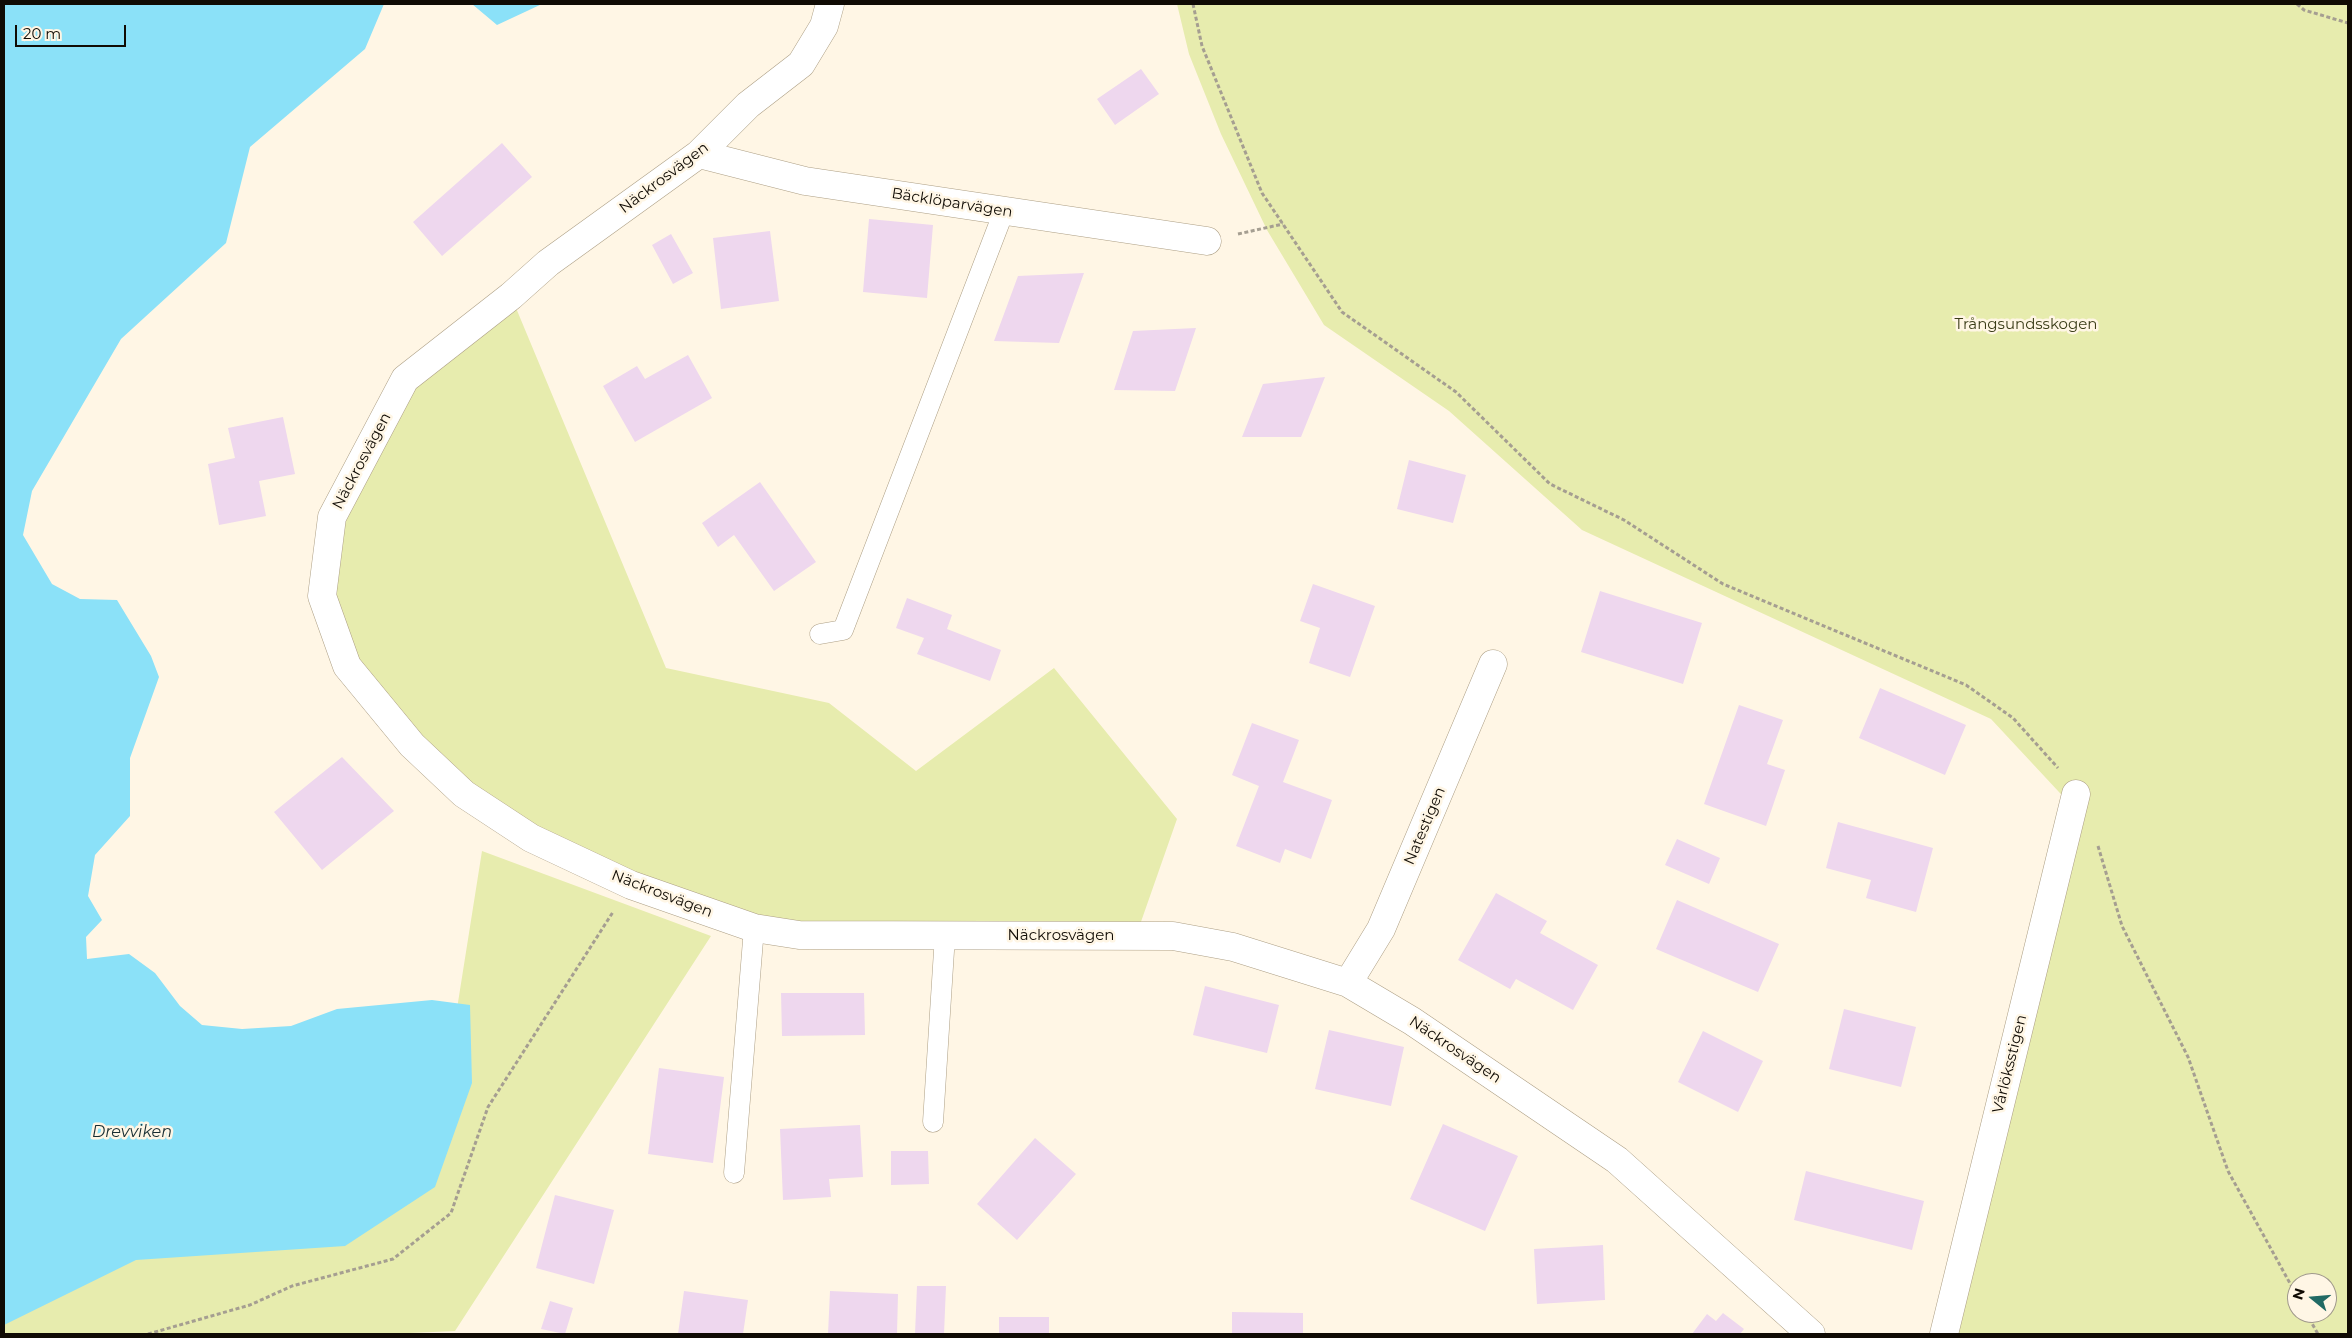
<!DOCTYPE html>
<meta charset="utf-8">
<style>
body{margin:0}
#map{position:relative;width:2352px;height:1338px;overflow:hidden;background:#fff6e5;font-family:Montserrat,sans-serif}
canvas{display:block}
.frame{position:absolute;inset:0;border:5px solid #100b04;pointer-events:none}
.north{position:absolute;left:2287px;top:1273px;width:50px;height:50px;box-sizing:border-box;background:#fff6e5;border:1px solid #9f988b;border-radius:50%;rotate:287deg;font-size:14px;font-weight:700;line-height:20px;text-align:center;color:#100b04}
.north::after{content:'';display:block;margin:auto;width:18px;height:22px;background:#216a64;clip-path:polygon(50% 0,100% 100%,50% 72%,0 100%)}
.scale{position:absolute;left:15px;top:25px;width:111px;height:22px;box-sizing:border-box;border:2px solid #100b04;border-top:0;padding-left:6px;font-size:15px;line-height:18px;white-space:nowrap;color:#100b04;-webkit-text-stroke:4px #fff6e5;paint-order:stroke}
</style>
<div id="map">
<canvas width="2352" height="1338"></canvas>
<div class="frame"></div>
<div class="north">N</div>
<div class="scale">20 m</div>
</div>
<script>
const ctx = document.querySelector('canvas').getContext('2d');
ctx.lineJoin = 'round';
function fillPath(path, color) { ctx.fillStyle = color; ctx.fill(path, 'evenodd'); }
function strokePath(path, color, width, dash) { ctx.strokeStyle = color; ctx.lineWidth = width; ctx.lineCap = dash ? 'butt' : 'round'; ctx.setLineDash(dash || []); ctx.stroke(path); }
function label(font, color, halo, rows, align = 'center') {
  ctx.font = font + ' Montserrat,sans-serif'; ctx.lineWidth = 5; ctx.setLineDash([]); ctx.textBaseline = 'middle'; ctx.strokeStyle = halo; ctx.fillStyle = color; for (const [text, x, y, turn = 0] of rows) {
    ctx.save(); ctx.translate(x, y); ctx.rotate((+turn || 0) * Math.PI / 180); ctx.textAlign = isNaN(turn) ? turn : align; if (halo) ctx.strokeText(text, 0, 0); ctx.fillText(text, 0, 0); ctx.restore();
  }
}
fillPath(new Path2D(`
 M 1177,4 L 2348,4 L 2348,1334 L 1944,1334 L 2072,806 L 1991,719 L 1582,530 L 1449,411 L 1324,325 L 1267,230 L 1221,134 L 1189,54 ZM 2297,1283 L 2327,1283 L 2327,1313 L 2297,1313 Z
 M 511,296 L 666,668 L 829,703 L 916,771 L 1054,668 L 1177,819 L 1136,936 L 799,935 L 531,838 L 347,666 L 322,596 L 332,517 L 405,379 Z
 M 482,851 L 711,936 L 455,1331 L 388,1334 L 4,1334 L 4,1089 L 456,1015 Z`), '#e7ecae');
fillPath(new Path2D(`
 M 4,4 L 384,4 L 365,49 L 250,147 L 226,243 L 121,339 L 32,491 L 23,535 L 52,584 L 80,599 L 117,600 L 151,656 L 159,677 L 130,758 L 130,816 L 95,855 L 88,896 L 102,920 L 86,937 L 87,959 L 129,954 L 155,973 L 180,1006 L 202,1025 L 242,1029 L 291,1026 L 337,1009 L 432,1000 L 470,1005 L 472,1083 L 435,1187 L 345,1246 L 136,1260 L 4,1325 Z
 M 472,4 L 542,4 L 497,25 Z`), '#8be1f8');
fillPath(new Path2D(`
 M 1141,69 L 1159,94 L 1115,125 L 1097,99 Z
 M 502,143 L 532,177 L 442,256 L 413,222 Z
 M 869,219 L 933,225 L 927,298 L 863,292 Z
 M 770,231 L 779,301 L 721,309 L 713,238 Z
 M 671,234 L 693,273 L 673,284 L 652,245 Z
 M 1084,273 L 1059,343 L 994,341 L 1018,276 Z
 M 1196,328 L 1175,391 L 1114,390 L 1133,331 Z
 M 688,355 L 712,398 L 635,442 L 603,386 L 637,366 L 645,379 Z
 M 1325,377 L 1301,437 L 1242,437 L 1263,384 Z
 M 283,417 L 295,474 L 259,481 L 266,516 L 219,525 L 208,464 L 235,458 L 228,428 Z
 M 1409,460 L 1466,475 L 1453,523 L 1397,509 Z
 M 760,482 L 816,562 L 774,591 L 734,535 L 718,547 L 702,523 Z
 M 1313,584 L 1375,606 L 1350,677 L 1309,663 L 1320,628 L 1300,621 Z
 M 1600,591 L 1702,623 L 1683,684 L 1581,652 Z
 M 907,598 L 952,615 L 947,629 L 1001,650 L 990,681 L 917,654 L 924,638 L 896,628 Z
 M 1880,688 L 1966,725 L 1945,775 L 1859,738 Z
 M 1739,705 L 1783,720 L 1767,764 L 1785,770 L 1766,826 L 1704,804 Z
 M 1252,723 L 1299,740 L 1283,782 L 1332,800 L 1311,859 L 1285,849 L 1280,863 L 1236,846 L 1259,786 L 1232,775 Z
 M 342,757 L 394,811 L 322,870 L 274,812 Z
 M 1838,822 L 1933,848 L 1916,912 L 1866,898 L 1871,880 L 1826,868 Z
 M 1677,839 L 1720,858 L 1709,884 L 1665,865 Z
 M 1496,893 L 1547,921 L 1540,933 L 1598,965 L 1573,1010 L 1516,979 L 1510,989 L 1458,960 Z
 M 1677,900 L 1779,944 L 1758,992 L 1656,949 Z
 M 1205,986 L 1279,1005 L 1267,1053 L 1193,1035 Z
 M 781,993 L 864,993 L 865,1035 L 782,1036 Z
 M 1844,1009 L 1916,1027 L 1901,1087 L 1829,1069 Z
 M 1329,1030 L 1404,1047 L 1391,1106 L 1315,1089 Z
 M 1703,1031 L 1763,1061 L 1738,1112 L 1678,1082 Z
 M 659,1068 L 724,1077 L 713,1163 L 648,1154 Z
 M 1443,1124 L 1518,1156 L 1485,1231 L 1410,1199 Z
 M 860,1125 L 863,1177 L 829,1179 L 831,1197 L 783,1200 L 780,1129 Z
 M 1035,1138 L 1076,1174 L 1017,1240 L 977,1204 Z
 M 891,1151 L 928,1151 L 929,1184 L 891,1185 Z
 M 1806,1171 L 1924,1201 L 1912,1250 L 1794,1220 Z
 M 555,1195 L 614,1210 L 594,1284 L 536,1268 Z
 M 1603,1245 L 1605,1300 L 1537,1304 L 1534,1249 Z
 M 917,1286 L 946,1286 L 944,1334 L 915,1334 Z
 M 684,1291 L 748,1300 L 743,1334 L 678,1334 Z
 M 830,1291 L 898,1294 L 897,1334 L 828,1334 Z
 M 550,1301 L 573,1308 L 565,1334 L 541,1329 Z
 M 1232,1312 L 1303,1313 L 1303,1334 L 1232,1334 Z
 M 1723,1313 L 1744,1329 L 1740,1334 L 1692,1334 L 1707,1314 L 1716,1321 Z
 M 999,1317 L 1049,1317 L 1049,1334 L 999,1334 Z`), '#eed7ee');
const service = new Path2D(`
 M 820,634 L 843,630 L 1004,211
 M 933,1122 L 945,935
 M 734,1173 L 754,928`);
const minor = new Path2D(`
 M 830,4 L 824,26 L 801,64 L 748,105 L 699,154 L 548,263 L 511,296 L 405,379 L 332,517 L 322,596 L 347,666 L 412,745 L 464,794 L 531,838 L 631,885 L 754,928 L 799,935 L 1173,936 L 1233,947 L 1348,983 L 1412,1021 L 1617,1160 L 1811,1334
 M 699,154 L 805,181 L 1207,241
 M 1348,983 L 1381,929 L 1493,664
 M 1944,1334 L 2076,794`);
strokePath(service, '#ad9f85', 21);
strokePath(minor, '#ad9f85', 29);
strokePath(new Path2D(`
 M 1193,4 L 1202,46 L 1262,193 L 1342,312 L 1456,392 L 1550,484 L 1624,520 L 1723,584 L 1966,685 L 2013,718 L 2058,768
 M 2297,4 L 2304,10 L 2348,23
 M 1238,234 L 1283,224
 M 2098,846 L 2122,926 L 2188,1057 L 2228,1171 L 2297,1296
 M 2306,1313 L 2318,1334
 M 148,1334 L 250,1305 L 292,1286 L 393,1259 L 451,1213 L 488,1107 L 613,912`), '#a59e91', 3, [4, 2.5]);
strokePath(service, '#fff', 20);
strokePath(minor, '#fff', 28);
label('15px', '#100b04', '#fff6e5', [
 ["Näckrosvägen",664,178,-37],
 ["Bäcklöparvägen",952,203,9],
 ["Näckrosvägen",362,461,-62],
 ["Natestigen",1425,826,-67],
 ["Näckrosvägen",662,894,21],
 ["Näckrosvägen",1061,936],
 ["Näckrosvägen",1455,1050,34],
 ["Vårlöksstigen",2010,1064,-76]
]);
label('15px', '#3b3d18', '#fff6e5', [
 ["Trångsundsskogen",2026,325]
]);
label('italic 16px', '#182d32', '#fff6e5', [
 ["Drevviken",132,1132]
]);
</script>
